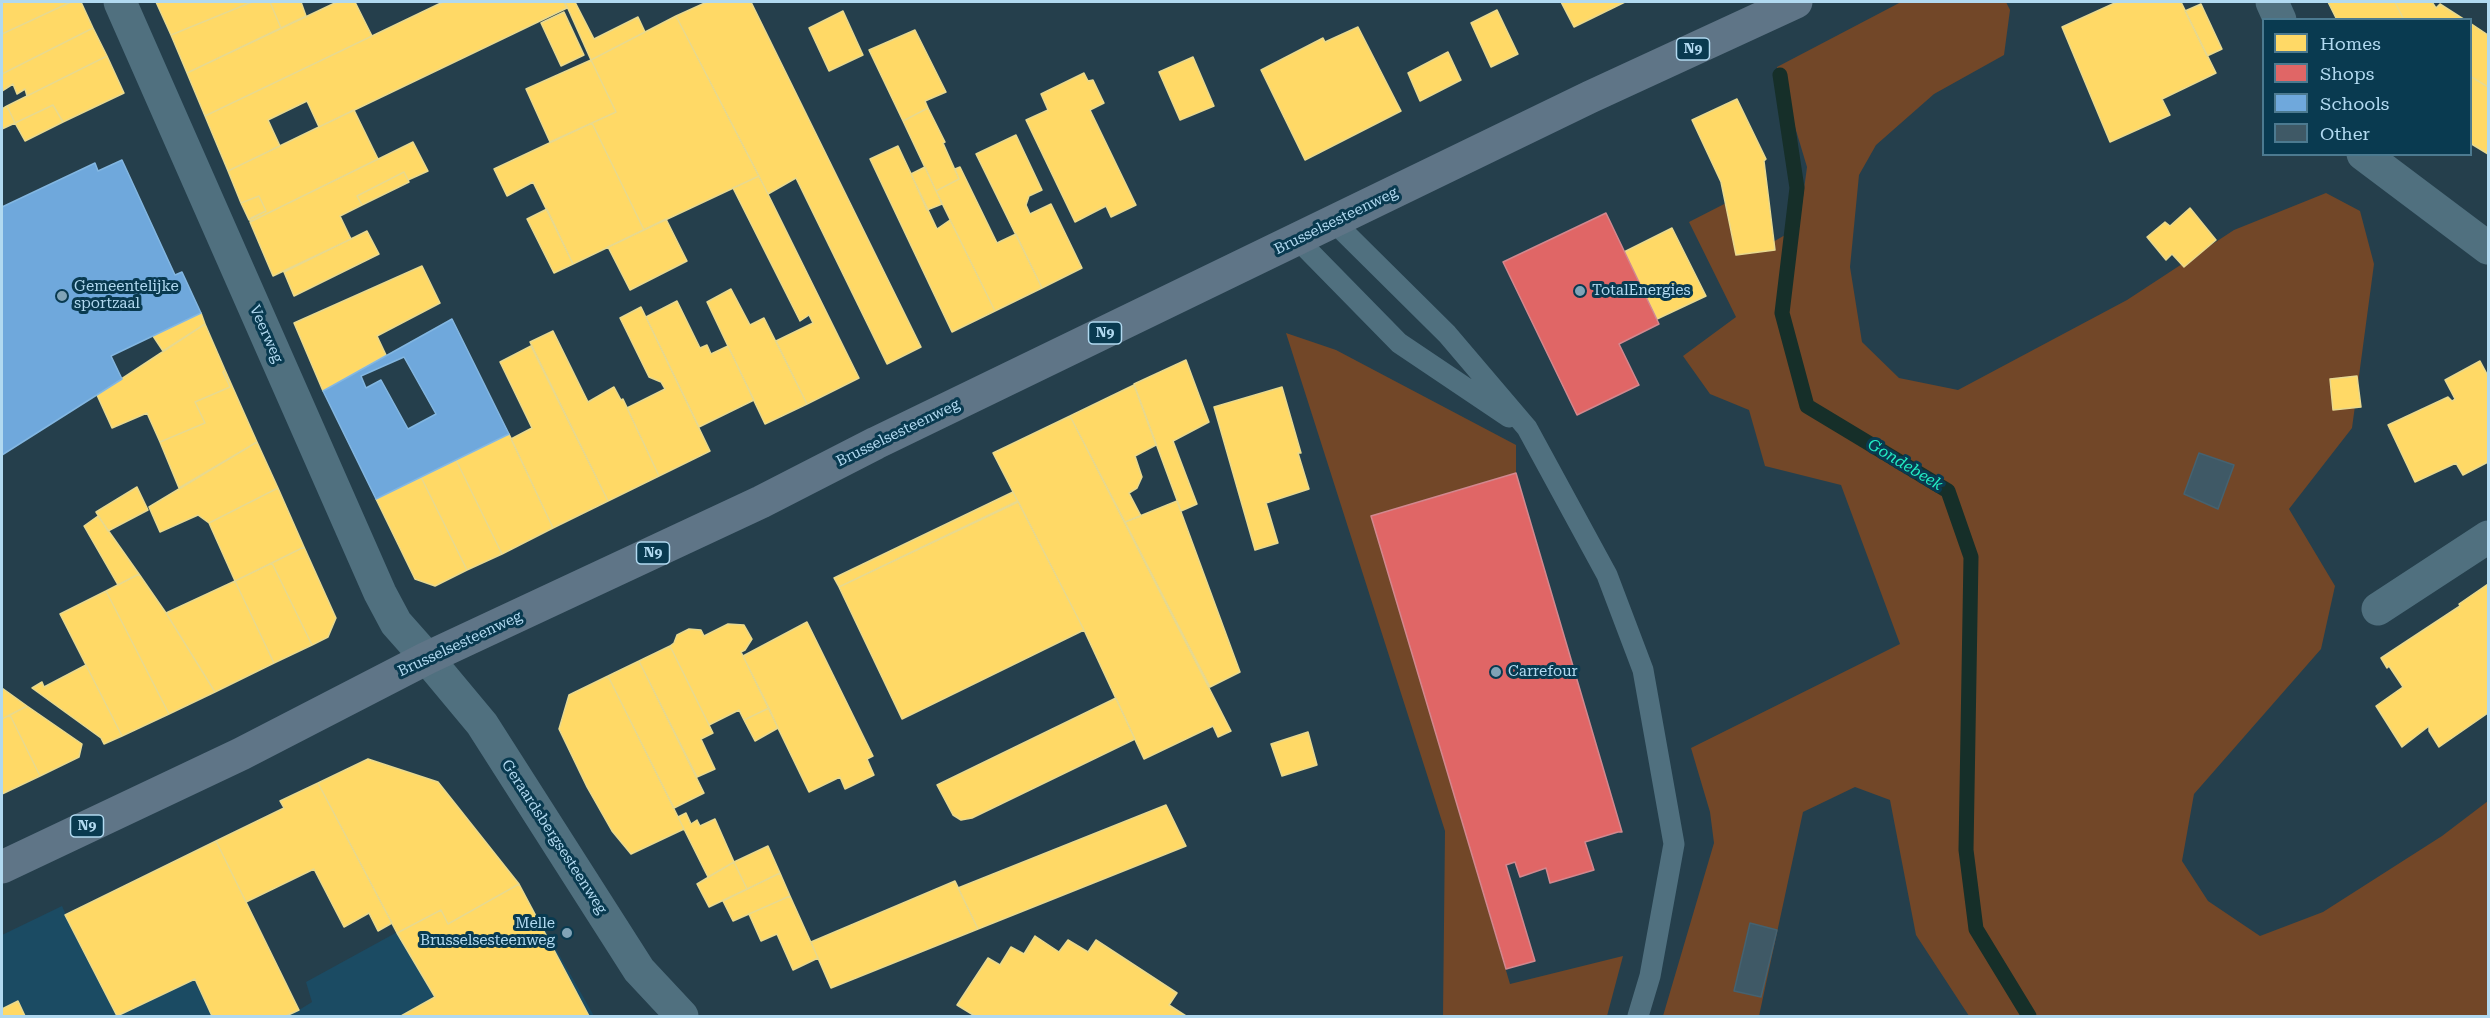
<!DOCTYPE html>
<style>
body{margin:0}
#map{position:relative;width:2490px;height:1018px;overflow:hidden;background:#253f4c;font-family:"Roboto Serif",serif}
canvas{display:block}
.frame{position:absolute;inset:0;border:3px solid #b1d9f0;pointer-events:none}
.legend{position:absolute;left:2262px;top:18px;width:210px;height:138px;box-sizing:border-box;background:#093a50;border:2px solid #4c7a90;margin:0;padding:8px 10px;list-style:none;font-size:18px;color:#b1d9f0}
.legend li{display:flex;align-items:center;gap:12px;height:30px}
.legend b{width:30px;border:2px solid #4c7a90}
</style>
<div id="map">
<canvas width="2490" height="1018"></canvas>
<div class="frame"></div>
<ul class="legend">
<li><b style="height:16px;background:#ffd966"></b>Homes</li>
<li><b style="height:16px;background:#e06666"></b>Shops</li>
<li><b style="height:16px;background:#6fa8dc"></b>Schools</li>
<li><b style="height:16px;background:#3f5966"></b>Other</li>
</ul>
</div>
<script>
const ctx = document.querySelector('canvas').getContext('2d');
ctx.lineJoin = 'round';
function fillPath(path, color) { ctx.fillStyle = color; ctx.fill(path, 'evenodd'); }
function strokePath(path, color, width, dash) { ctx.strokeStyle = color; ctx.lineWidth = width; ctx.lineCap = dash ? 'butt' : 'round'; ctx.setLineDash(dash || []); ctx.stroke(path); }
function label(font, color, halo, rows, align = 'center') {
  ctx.font = font + ' "Roboto Serif",serif'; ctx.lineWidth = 6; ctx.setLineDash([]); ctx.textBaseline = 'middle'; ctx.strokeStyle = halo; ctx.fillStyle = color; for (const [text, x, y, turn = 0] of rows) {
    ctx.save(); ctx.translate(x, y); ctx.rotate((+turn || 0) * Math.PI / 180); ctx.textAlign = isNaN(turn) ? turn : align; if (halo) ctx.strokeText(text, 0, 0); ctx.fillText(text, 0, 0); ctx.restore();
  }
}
fillPath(new Path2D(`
 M 216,841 L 299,1010 L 312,1002 L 306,982 L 432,913 L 519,884 L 594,1016 L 2,1016 L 2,935 L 62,906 L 66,915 Z`), '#1b4b63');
fillPath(new Path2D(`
 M 1901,2 L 2006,2 L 2010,10 L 2004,55 L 1934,94 L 1876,145 L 1859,175 L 1850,267 L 1862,342 L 1899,378 L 1958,390 L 2127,300 L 2234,230 L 2326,193 L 2360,211 L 2374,264 L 2352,428 L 2289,509 L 2335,586 L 2321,649 L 2194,794 L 2182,861 L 2208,901 L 2260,936 L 2323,912 L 2442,836 L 2488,801 L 2488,1016 L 1969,1016 L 1916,935 L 1890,800 L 1855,787 L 1803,812 L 1759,1016 L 1663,1016 L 1714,843 L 1710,812 L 1691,748 L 1900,644 L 1841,485 L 1765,466 L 1749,410 L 1710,394 L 1683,356 L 1736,317 L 1689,222 L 1734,199 L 1759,250 L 1799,227 L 1807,167 L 1777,67 Z
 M 1286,333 L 1336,350 L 1516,445 L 1516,473 L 1372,516 L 1510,984 L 1623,956 L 1607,1016 L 1443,1016 L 1445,831 Z`), '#724728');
const homes = new Path2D(`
 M 2,2 L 71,2 L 2,34 Z
 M 71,2 L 81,2 L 93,28 L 2,74 L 2,34 Z
 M 156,2 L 252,2 L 171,35 Z
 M 252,2 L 270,2 L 281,28 L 187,73 L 171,35 Z
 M 270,2 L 301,2 L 306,16 L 281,28 Z
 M 337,2 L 355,2 L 372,36 L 205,116 L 187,73 Z
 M 443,2 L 564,2 L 567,8 L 319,127 L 307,101 L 268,120 L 280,146 L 228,171 L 205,116 Z
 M 565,2 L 575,2 L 594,39 L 638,17 L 645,32 L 591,60 Z
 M 707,2 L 751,2 L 921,347 L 887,364 L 796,178 L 768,194 L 676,16 Z
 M 1561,2 L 1625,2 L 1574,27 Z
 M 2117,2 L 2181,2 L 2216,73 L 2162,99 L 2170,115 L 2110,142 L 2062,27 Z
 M 2328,2 L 2395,2 L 2404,20 L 2337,20 Z
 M 2395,2 L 2432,2 L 2436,8 L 2440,4 L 2465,20 L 2404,20 Z
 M 2201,4 L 2222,49 L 2207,56 L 2185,11 Z
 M 1497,10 L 1518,54 L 1491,67 L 1471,23 Z
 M 843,11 L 863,55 L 829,71 L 809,28 Z
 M 564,12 L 584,55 L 561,66 L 541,23 Z
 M 676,16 L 759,176 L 644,230 L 592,123 L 616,112 L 591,60 Z
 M 2470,23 L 2488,35 L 2488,87 L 2470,76 Z
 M 1358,27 L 1401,111 L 1305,160 L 1261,70 L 1323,38 L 1325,42 Z
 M 93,28 L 107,56 L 27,96 L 25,89 L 17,94 L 13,84 L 2,91 L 2,74 Z
 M 915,30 L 946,92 L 925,101 L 928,108 L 903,121 L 869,50 Z
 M 1448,52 L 1461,80 L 1420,101 L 1408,73 Z
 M 107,56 L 124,93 L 63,122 L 53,105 L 15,123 L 7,106 Z
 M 1193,57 L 1214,106 L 1180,120 L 1159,72 Z
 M 591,60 L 616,112 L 550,142 L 526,89 Z
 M 1084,73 L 1088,81 L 1093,80 L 1104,103 L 1090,110 L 1136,205 L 1111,217 L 1106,206 L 1075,222 L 1026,120 L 1048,110 L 1041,94 Z
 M 2470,76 L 2488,87 L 2488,154 L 2470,143 Z
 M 1737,99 L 1766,159 L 1764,161 L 1775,250 L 1736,255 L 1721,182 L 1692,120 Z
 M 53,105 L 63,122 L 25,141 L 15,123 Z
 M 7,106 L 15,123 L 2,129 L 2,109 Z
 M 928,108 L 945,142 L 943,143 L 959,179 L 936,191 L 903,121 Z
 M 354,110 L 378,159 L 250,222 L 251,218 L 266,211 L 259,196 L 241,203 L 228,171 Z
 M 592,123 L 644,230 L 573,264 L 533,182 L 507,196 L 494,169 Z
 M 1016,135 L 1042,190 L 1029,196 L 1026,205 L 1030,214 L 1051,204 L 1082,268 L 1042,288 L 976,154 Z
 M 413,142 L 428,171 L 408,180 L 404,172 L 357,196 L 362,205 L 340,216 L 351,239 L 273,276 L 250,222 Z
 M 898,146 L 937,229 L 950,220 L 995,311 L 952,332 L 870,159 Z
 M 925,167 L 942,204 L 927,210 L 911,174 Z
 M 960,167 L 997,243 L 1016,234 L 1042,288 L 995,311 L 936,191 L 959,179 L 955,169 Z
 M 404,172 L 409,182 L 362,205 L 357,196 Z
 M 759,176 L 859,378 L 807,404 L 776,341 L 813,323 L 809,315 L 800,321 L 733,188 Z
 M 259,196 L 266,211 L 249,220 L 241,203 Z
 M 2190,208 L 2216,240 L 2184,267 L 2172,254 L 2166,260 L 2147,237 L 2165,222 L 2170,226 Z
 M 547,209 L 573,264 L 554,273 L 527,219 Z
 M 666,219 L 687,261 L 630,290 L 608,247 Z
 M 1672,228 L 1706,296 L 1657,319 L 1624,252 Z
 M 367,231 L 379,254 L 294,296 L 284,272 Z
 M 422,266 L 440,303 L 377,336 L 386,355 L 323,391 L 294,323 Z
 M 731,289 L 750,325 L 764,318 L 807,404 L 765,424 L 707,302 Z
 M 677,301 L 700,348 L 707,345 L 711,354 L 728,346 L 754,400 L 699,427 L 646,317 Z
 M 641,307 L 710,451 L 659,476 L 627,408 L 665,389 L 661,382 L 649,377 L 620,318 Z
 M 201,313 L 205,324 L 163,351 L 153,336 Z
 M 205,324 L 225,370 L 223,372 L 230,387 L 195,402 L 205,423 L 160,442 L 147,413 L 112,428 L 97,395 Z
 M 553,331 L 588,402 L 614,387 L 621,400 L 623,399 L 659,476 L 608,501 L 530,342 Z
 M 531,346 L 608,501 L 553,528 L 511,439 L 532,428 L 500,362 Z
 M 1186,360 L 1209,422 L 1173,441 L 1197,504 L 1181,511 L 1134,384 Z
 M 2480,361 L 2488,376 L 2488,462 L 2463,475 L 2456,463 L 2415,482 L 2388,425 L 2448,397 L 2452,401 L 2455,399 L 2445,380 Z
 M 225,370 L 257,442 L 179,488 L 160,442 L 205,423 L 195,402 L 230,387 L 223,372 Z
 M 2357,376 L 2361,407 L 2333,410 L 2330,379 Z
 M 1134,385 L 1156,445 L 1135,456 L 1142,477 L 1137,488 L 1129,493 L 1141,516 L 1125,522 L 1070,416 Z
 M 1282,387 L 1301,453 L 1298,453 L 1309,489 L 1266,503 L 1278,543 L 1255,550 L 1214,407 Z
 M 1070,416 L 1231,731 L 1218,737 L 1213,726 L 1144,759 L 1084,630 L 993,453 Z
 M 509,434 L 553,528 L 502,554 L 456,460 Z
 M 257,442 L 278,488 L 209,523 L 198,515 L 160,532 L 149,507 Z
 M 456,460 L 502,554 L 467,570 L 421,477 Z
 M 421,477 L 467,570 L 435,586 L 415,579 L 376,499 Z
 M 137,487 L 148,510 L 108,531 L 96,512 Z
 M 278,488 L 304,547 L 235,581 L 209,523 Z
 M 1013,492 L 1018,502 L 839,587 L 834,578 Z
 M 1018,501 L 1084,630 L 902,719 L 839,587 Z
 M 1177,501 L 1240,672 L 1210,687 L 1125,522 Z
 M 98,516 L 139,574 L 118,585 L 84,526 Z
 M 304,547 L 336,618 L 328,637 L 312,645 L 272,563 Z
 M 272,563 L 312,645 L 274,663 L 235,581 Z
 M 139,574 L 166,613 L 215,692 L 169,714 L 106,591 Z
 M 235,581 L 274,663 L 215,692 L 166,613 Z
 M 2488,584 L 2488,713 L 2439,747 L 2429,731 L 2429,726 L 2402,747 L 2376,706 L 2403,687 L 2389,666 L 2387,668 L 2381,658 L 2460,606 L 2459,604 Z
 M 106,591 L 169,714 L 122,736 L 60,614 Z
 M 807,622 L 873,756 L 867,759 L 874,775 L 845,789 L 840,777 L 809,792 L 743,656 Z
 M 728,624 L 744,625 L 752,639 L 745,650 L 741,652 L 769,708 L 744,720 L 739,710 L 709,725 L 670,646 L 674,643 L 677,635 L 689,629 L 701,630 L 704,636 Z
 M 670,646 L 713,733 L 701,739 L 715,769 L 697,777 L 639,661 Z
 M 639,661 L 704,793 L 674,808 L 608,676 Z
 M 86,665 L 122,736 L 104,744 L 101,738 L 32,688 L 42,682 L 44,687 Z
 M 608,676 L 684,829 L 631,854 L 612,831 L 587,787 L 559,729 L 569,695 Z
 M 2,688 L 27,706 L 2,719 Z
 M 1116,698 L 1135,739 L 972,818 L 961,820 L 953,815 L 937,785 Z
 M 27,706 L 82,744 L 79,757 L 40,776 L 10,715 Z
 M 769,708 L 778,728 L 755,741 L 744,720 Z
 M 10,715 L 40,776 L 2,794 L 2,719 Z
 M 1308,732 L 1317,765 L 1282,776 L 1271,744 Z
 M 368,759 L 438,782 L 519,884 L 448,924 L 441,910 L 397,933 L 318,783 Z
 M 318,783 L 392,923 L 378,931 L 369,913 L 344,927 L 314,869 L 246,902 L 216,841 L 284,808 L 280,801 Z
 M 1166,805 L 1186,846 L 978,929 L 958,888 Z
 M 686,813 L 691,824 L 697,820 L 700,826 L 715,819 L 734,862 L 708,877 L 678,817 Z
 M 216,841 L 299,1010 L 286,1016 L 212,1016 L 195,979 L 117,1016 L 65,915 Z
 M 768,846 L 780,873 L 747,889 L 734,862 Z
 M 734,862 L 747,889 L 709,907 L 697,884 Z
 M 780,873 L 790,896 L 733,921 L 723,901 Z
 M 955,881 L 978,929 L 831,988 L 811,942 Z
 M 519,884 L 589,1016 L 401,1016 L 435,997 L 397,933 L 441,910 L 448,924 Z
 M 790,896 L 818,958 L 793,970 L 777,934 L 761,941 L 749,914 Z
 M 1035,936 L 1059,952 L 1068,940 L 1088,952 L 1096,940 L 1177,993 L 1169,1005 L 1186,1016 L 975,1016 L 957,1005 L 988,958 L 1000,965 L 1011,947 L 1024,954 Z
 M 18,1001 L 25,1016 L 2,1016 L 2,1009 Z`);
fillPath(homes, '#ffd966');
strokePath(homes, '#e8d98f', 1.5);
const shops = new Path2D(`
 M 1606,213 L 1659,324 L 1619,344 L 1639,385 L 1577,415 L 1503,262 Z
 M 1516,473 L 1622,832 L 1618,832 L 1585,842 L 1594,870 L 1550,883 L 1546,868 L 1520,877 L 1515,862 L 1506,865 L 1535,961 L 1506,969 L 1371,516 Z`);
fillPath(shops, '#e06666');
strokePath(shops, '#d2888f', 1.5);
const schools = new Path2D(`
 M 122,160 L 175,275 L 182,272 L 201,313 L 111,356 L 122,379 L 2,455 L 2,207 L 95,163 L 98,171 Z
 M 452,319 L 509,434 L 376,499 L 323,391 ZM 404,357 L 436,414 L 408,429 L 381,380 L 366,388 L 361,376 Z`);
fillPath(schools, '#6fa8dc');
strokePath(schools, '#83b7e2', 1.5);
strokePath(new Path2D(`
 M 1780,75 L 1797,188 L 1782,313 L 1807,406 L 1948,491 L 1971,557 L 1966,850 L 1976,929 L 2029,1016`), '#162f29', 15);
const building = new Path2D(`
 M 2199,453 L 2234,465 L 2218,509 L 2184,494 Z
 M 1750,923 L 1777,930 L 1761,997 L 1734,991 Z`);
fillPath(building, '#3f5966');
strokePath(building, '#456270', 1.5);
strokePath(new Path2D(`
 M 1334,222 L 1447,334 L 1527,428 L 1607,575 L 1643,670 L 1674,844 L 1650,976 L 1638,1016
 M 1298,240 L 1399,343 L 1509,417`), '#50707f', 21);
strokePath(new Path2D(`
 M 120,2 L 380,593 L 396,623 L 427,658
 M 2272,2 L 2280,20
 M 2363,154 L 2488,248
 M 2378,609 L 2488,537`), '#50707f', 33);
strokePath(new Path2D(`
 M 427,658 L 482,724 L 639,970 L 682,1016`), '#50707f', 33);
strokePath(new Path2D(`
 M 2,867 L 241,754 L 427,658 L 761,502 L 876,443 L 1590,97 L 1796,2`), '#5f7587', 33);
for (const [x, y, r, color] of [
 [1580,291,6,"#80a3b7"],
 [62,296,6,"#80a3b7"],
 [1496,672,6,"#80a3b7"],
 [567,933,6,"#80a3b7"]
]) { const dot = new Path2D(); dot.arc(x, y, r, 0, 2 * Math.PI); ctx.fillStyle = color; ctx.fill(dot); strokePath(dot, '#093a50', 2); }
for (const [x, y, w] of [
 [1693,49,33],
 [1105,333,33],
 [653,553,33],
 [87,826,33]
]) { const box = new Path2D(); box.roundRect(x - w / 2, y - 11, w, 22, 4.5); ctx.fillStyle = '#093a50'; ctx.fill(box); strokePath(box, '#b1d9f0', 1.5); }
label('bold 14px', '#b1d9f0', null, [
 ["N9",1693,49],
 ["N9",1105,333],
 ["N9",653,553],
 ["N9",87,826]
]);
label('15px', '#b1d9f0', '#093a50', [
 ["Brusselsesteenweg",1336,221,-26],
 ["Veerweg",266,334,66],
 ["Brusselsesteenweg",898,433,-26],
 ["Brusselsesteenweg",460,644,-25],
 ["Geraardsbergsesteenweg",554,837,57]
]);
label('15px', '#b1d9f0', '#093a50', [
 ["Gemeentelijke",74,287],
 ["sportzaal",74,304],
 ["TotalEnergies",1592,291],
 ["Carrefour",1508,672],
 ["Melle",555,924,"right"],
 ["Brusselsesteenweg",555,941,"right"]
], 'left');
label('italic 16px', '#23edc4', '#093a50', [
 ["Gondebeek",1905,465,31]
]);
</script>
